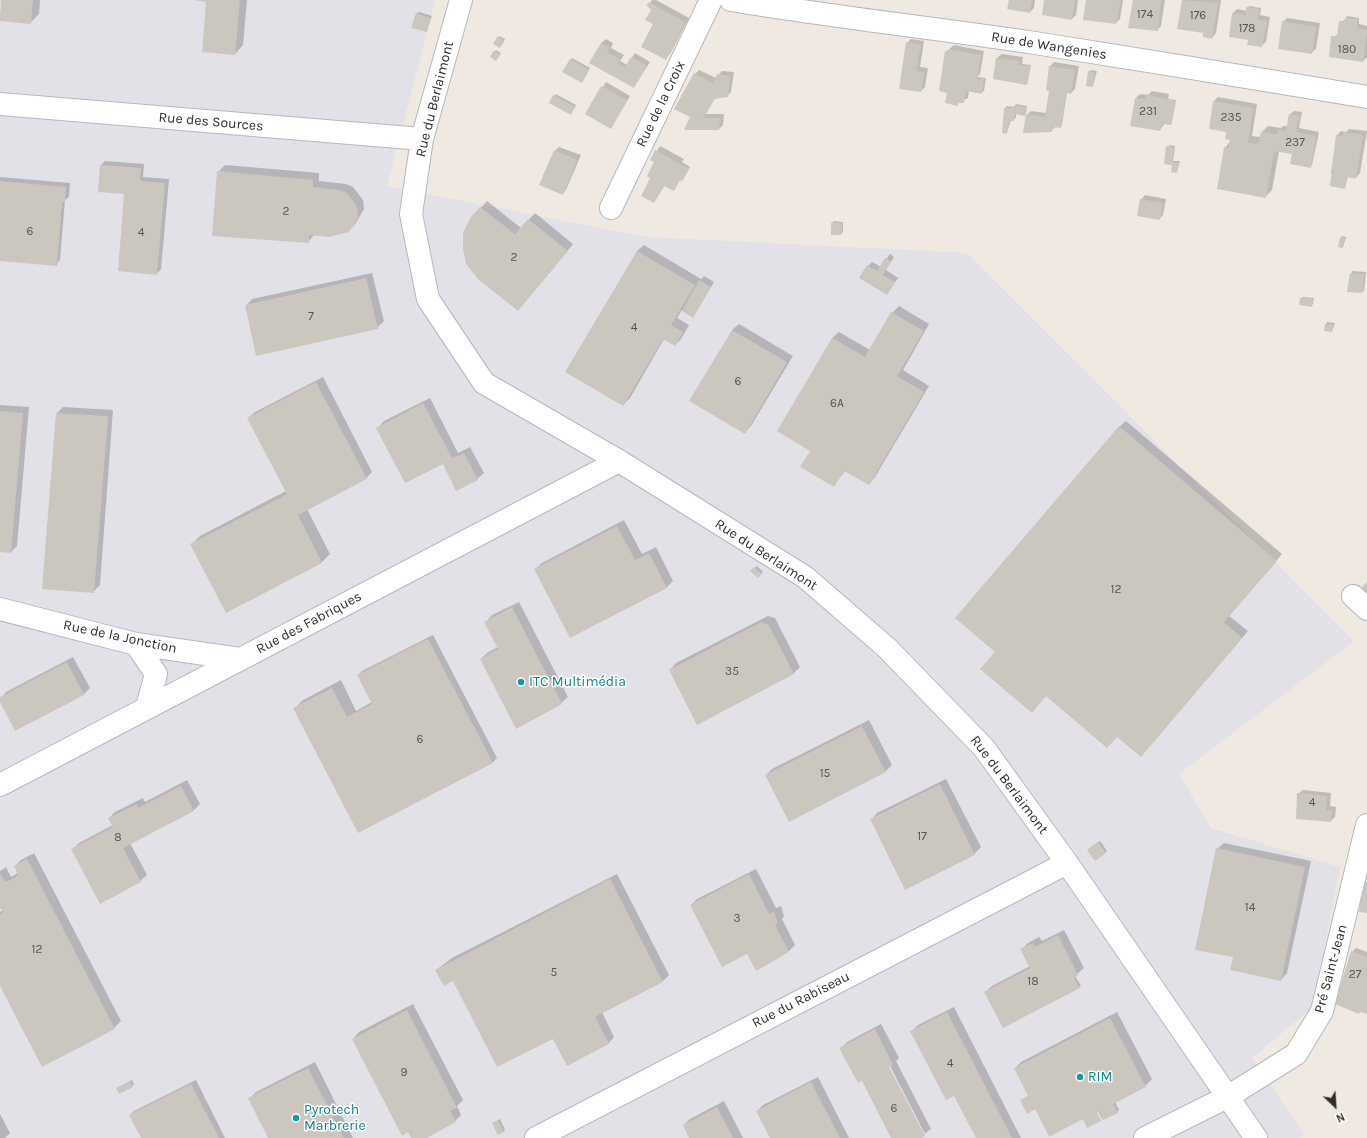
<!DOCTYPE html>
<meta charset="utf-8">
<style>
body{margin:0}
#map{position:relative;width:1367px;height:1138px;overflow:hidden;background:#efe9e1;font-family:Karla,sans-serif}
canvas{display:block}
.north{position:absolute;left:1315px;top:1086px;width:40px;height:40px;-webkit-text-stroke:3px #fff;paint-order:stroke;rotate:155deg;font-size:11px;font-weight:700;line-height:16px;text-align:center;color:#2e2e2e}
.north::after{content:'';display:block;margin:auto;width:14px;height:18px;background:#2e2e2e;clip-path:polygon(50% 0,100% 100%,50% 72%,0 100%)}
</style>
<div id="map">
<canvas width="1367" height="1138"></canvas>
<div class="north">N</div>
</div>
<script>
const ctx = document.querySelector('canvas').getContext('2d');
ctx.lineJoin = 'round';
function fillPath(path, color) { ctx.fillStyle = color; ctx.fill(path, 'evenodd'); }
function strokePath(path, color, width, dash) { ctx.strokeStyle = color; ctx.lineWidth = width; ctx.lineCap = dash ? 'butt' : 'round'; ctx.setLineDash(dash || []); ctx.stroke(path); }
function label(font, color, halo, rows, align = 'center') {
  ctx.font = font + ' Karla,sans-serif'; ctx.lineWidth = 3; ctx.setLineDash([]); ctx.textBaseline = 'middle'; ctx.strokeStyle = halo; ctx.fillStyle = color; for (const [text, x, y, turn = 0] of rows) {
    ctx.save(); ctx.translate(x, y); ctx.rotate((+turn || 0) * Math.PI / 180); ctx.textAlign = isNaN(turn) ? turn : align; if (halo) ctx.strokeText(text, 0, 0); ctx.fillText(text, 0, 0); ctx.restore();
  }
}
fillPath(new Path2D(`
 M 0,0 L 435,0 L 387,186 L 646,237 L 967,253 L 1354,641 L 1179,774 L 1211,828 L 1340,867 L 1313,1007 L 1252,1058 L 1304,1134 L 1298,1138 L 0,1138 Z`), '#e3e1e8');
fillPath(new Path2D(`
 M 2,0 L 40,0 L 39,14 L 30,23 L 0,20 Z
 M 194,0 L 247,0 L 243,45 L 235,54 L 207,1 Z
 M 652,0 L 656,0 L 689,18 L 670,54 L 665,58 L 654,24 L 652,9 L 648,6 Z
 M 1010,0 L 1035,0 L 1034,8 L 1030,12 Z
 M 1045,0 L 1078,0 L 1076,15 L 1072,19 Z
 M 1087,0 L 1123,0 L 1120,19 L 1116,23 Z
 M 1134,0 L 1165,0 L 1161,26 L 1157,30 Z
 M 1183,0 L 1221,0 L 1216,33 L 1212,38 L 1204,32 L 1179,28 Z
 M 1249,6 L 1261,8 L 1260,15 L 1270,17 L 1266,42 L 1261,46 L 1249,39 L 1233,13 L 1237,9 L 1247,11 Z
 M 419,12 L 432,16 L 426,31 L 417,13 Z
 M 1347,16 L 1359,18 L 1359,24 L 1367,26 L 1367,57 L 1363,61 L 1332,37 L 1338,35 L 1340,22 L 1345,20 Z
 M 1287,18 L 1320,23 L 1316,49 L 1311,53 L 1283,22 Z
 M 499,36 L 505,39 L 502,45 L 498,38 Z
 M 606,39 L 613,43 L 611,48 L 624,55 L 620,61 L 627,65 L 635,53 L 650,62 L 634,87 L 619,79 L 601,43 Z
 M 911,39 L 924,41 L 920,67 L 928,68 L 925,87 L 921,91 L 907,43 Z
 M 954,45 L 984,51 L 980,74 L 977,77 L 986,78 L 984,91 L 982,92 L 969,90 L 968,98 L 957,104 L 948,92 L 946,52 Z
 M 496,50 L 501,53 L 498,58 L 494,52 Z
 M 1002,54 L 1023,57 L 1022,64 L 1031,65 L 1027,84 L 997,58 Z
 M 572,58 L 590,68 L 583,80 L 571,60 Z
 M 1054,62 L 1079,66 L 1075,89 L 1071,93 L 1067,92 L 1062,125 L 1060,127 L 1056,126 L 1051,131 L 1027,115 L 1031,111 L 1046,113 L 1050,90 L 1050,66 Z
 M 699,70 L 716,78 L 722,71 L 734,72 L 731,92 L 727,96 L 715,98 L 706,114 L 724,114 L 723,125 L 719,129 L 692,117 L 695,74 Z
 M 1091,70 L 1097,71 L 1093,86 L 1089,72 Z
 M 606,82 L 630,96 L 611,128 L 586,114 Z
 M 1152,91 L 1169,94 L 1168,99 L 1176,100 L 1172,122 L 1171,124 L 1165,123 L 1160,130 L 1136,98 L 1140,94 L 1148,95 Z
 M 556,94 L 576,105 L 572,112 L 554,96 Z
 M 1218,97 L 1257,104 L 1252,136 L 1260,137 L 1262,132 L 1268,126 L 1281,128 L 1283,126 L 1288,126 L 1289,115 L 1294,111 L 1302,112 L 1299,128 L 1319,132 L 1312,165 L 1310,167 L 1294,154 L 1279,151 L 1272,190 L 1266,196 L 1225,148 L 1231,140 L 1214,101 Z
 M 1016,104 L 1027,106 L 1026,113 L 1024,115 L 1016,114 L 1016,118 L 1011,120 L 1007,132 L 1005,108 L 1007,106 L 1014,107 Z
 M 1349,129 L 1367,131 L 1360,173 L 1356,178 L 1348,176 L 1345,188 L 1331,173 L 1337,135 L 1341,131 L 1346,132 Z
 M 1169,145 L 1175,146 L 1173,161 L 1180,161 L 1177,172 L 1173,164 L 1165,163 Z
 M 660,146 L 684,159 L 682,162 L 690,167 L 682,180 L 680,179 L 665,185 L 654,202 L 652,178 L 655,162 L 651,160 Z
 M 559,147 L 581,155 L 566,190 L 562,194 L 555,151 Z
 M 105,161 L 144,164 L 143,177 L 169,179 L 161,269 L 157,274 L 125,193 L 99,191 L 101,165 Z
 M 225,165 L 319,173 L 319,181 L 346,184 L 353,187 L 363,200 L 364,209 L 355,224 L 349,231 L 315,234 L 308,242 L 218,172 Z
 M 0,177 L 70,183 L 69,197 L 65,200 L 60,260 L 56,265 L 0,260 Z
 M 1145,195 L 1166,199 L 1163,215 L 1159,219 L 1141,200 Z
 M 487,201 L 521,228 L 535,213 L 573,244 L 518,310 L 472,218 Z
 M 834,221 L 843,222 L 843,232 L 841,234 L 832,223 Z
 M 1342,236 L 1346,237 L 1343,247 L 1341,238 Z
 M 644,245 L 701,279 L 704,276 L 714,282 L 693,317 L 682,310 L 677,318 L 689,325 L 681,339 L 675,345 L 664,339 L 630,398 L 623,405 L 637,251 Z
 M 890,254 L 894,257 L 886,270 L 898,278 L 887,294 L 868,266 L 872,262 L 881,267 Z
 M 1352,271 L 1366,272 L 1364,291 L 1362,292 L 1348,291 Z
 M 372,273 L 384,321 L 377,328 L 246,306 L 252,299 Z
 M 1303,297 L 1314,298 L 1313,304 L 1311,306 L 1301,298 Z
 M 899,306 L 929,324 L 903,370 L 929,386 L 875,477 L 869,484 L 846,470 L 834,485 L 811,451 L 832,338 L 839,332 L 870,350 L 892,313 Z
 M 1327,322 L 1335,323 L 1332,331 L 1326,324 Z
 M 739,324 L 793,356 L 751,426 L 744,433 L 732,330 Z
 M 323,377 L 372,472 L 366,478 L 307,509 L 330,554 L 322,562 L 226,612 L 191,545 L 200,536 L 286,491 L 248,418 L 255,412 Z
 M 430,398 L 458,453 L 470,447 L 484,473 L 477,479 L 378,428 L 384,421 Z
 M 0,405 L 29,407 L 17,546 L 11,552 L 0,551 Z
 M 63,407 L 113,410 L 100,585 L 93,592 L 43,588 L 57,413 Z
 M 1126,421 L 1282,554 L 1229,616 L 1248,631 L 1147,749 L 1118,736 L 996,652 L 1119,427 Z
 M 624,520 L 642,554 L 656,547 L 673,581 L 667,587 L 570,637 L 535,569 L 542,563 Z
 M 757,566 L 763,572 L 757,577 L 751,571 Z
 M 519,602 L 568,697 L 561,703 L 481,659 L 487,653 L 498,647 L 486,622 L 492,615 Z
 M 768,616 L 775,618 L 800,667 L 794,673 L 698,723 L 670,670 L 676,663 Z
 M 433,635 L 497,758 L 493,762 L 358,832 L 294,709 L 303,700 L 341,680 L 356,711 L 372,702 L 358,675 L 362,671 Z
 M 73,657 L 90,688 L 83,695 L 0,700 L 6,692 Z
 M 869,720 L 892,765 L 885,772 L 766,775 L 772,769 Z
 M 946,779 L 981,847 L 974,854 L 871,820 L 877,813 Z
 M 187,780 L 200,804 L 193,811 L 130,843 L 147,875 L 140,881 L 73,849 L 79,843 L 113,825 L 109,818 L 115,812 L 143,798 L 145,802 Z
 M 1303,790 L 1331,793 L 1330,806 L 1336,807 L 1335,817 L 1331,821 L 1298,794 Z
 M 1100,841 L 1107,851 L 1105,853 L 1090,848 Z
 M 1224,843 L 1311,861 L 1287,973 L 1281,980 L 1234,957 L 1217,849 Z
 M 34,853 L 121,1021 L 114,1028 L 0,984 L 0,912 L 3,910 L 0,905 L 0,871 L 6,867 L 11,877 L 18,873 L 15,866 L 21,860 Z
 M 756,869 L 776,908 L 781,906 L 784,916 L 782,919 L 795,945 L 789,951 L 747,953 L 691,905 L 697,899 Z
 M 617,874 L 669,975 L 663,981 L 602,1012 L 614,1037 L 608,1044 L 553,1038 L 436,970 L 452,958 Z
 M 1064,930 L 1084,968 L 1075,976 L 1081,986 L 1079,987 L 985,992 L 992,986 L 1030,966 L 1022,949 L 1028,943 L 1039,937 L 1042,941 Z
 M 1356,948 L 1367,952 L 1367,1012 L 1352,952 Z
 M 413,1004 L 463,1100 L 457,1106 L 461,1115 L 455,1121 L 424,1138 L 412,1138 L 353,1039 L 359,1032 Z
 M 954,1007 L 1021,1138 L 977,1138 L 955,1095 L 911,1032 L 918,1025 Z
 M 1117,1012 L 1152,1079 L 1145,1086 L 1115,1102 L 1119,1110 L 1117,1112 L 1102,1119 L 1096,1107 L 1088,1116 L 1035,1108 L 1021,1100 L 1029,1096 L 1015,1068 L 1021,1062 Z
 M 881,1024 L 899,1058 L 896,1061 L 931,1129 L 919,1138 L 892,1138 L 862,1080 L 841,1048 L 847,1042 ZM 888,1062 L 925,1134 L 923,1134 L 886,1063 Z
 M 315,1062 L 353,1138 L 269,1138 L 249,1099 L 256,1092 Z
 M 818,1077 L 849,1138 L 771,1138 L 757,1111 L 763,1105 Z
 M 132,1080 L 134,1084 L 132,1086 L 119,1087 Z
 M 196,1080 L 225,1138 L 142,1138 L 130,1115 L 134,1111 Z
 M 724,1101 L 743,1138 L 691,1138 L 684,1125 L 690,1119 Z
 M 0,1114 L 10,1133 L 5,1138 L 0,1138 Z
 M 500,1119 L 505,1130 L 503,1132 L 494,1123 Z`), '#0003');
fillPath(new Path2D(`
 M 1,0 L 33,0 L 31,24 L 0,21 Z
 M 195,0 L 240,0 L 235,55 L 202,52 L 206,2 Z
 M 1009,0 L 1032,0 L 1030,13 L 1007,9 Z
 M 1044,0 L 1075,0 L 1072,20 L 1042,15 Z
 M 1086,0 L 1121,0 L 1116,24 L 1083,20 Z
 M 1133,0 L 1161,0 L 1158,31 L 1128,28 Z
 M 1182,0 L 1218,3 L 1212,39 L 1203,37 L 1203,33 L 1177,29 Z
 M 648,2 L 685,22 L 666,60 L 641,47 L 653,24 L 645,20 L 651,10 L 647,6 Z
 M 1246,7 L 1259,9 L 1258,20 L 1267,21 L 1262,47 L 1247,45 L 1248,40 L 1229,37 L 1232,13 L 1246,15 Z
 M 416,13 L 431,18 L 427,32 L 411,28 Z
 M 1345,18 L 1358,19 L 1357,28 L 1367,30 L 1363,62 L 1329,57 L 1331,36 L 1337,37 L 1339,21 L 1344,22 Z
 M 1282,21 L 1316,27 L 1312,54 L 1278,49 Z
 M 497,37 L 504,41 L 500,48 L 493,44 Z
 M 906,42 L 921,45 L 916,71 L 924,72 L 921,92 L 899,89 Z
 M 601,43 L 610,48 L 607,52 L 620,59 L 618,63 L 625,67 L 631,57 L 647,66 L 634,88 L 589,63 Z
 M 949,49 L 981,55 L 977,79 L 984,79 L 982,94 L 966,91 L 964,103 L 958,103 L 958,106 L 945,103 L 947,93 L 939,91 L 945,51 L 948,52 Z
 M 493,51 L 500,55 L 496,61 L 490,57 Z
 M 996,58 L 1020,61 L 1019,65 L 1030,66 L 1027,85 L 993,79 Z
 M 570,59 L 589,70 L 582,83 L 562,72 Z
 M 1049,66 L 1075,70 L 1071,94 L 1066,93 L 1061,128 L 1053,127 L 1052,132 L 1023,133 L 1026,114 L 1045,117 L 1049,91 L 1046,90 Z
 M 1088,71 L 1095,73 L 1093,87 L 1086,86 Z
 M 694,73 L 713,83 L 717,74 L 730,76 L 728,97 L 714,99 L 703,118 L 720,118 L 719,130 L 684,130 L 690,117 L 674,109 Z
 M 601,86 L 627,100 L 611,129 L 585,114 Z
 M 1146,94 L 1175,101 L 1171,125 L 1162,124 L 1160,131 L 1130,126 L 1135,98 L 1146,99 Z
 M 553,95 L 575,107 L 571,115 L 549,103 Z
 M 1213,101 L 1253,108 L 1248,143 L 1258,144 L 1261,132 L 1277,134 L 1278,129 L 1286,131 L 1289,114 L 1299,116 L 1296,132 L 1316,136 L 1311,168 L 1290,164 L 1292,154 L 1274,151 L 1266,198 L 1217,189 L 1224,147 L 1229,148 L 1230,140 L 1225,139 L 1226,132 L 1209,129 Z
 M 1013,106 L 1026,107 L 1025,116 L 1015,114 L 1014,121 L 1009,121 L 1007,134 L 1002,133 L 1004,108 L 1012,108 Z
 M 1344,132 L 1363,135 L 1356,179 L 1347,177 L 1345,189 L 1330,186 L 1336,135 L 1343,136 Z
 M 1166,146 L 1174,148 L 1172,162 L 1179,163 L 1177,173 L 1171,172 L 1172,165 L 1164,164 Z
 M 554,150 L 577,160 L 563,195 L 539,185 Z
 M 655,150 L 689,169 L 682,182 L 680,180 L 674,191 L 664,186 L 654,203 L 641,196 L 650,178 L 647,176 L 654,162 L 650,160 Z
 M 100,165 L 141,168 L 140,181 L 165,183 L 157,275 L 118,271 L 124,194 L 98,192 Z
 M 217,171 L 313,180 L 313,187 L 339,190 L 347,193 L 357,206 L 358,217 L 349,232 L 329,237 L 309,235 L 309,243 L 212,236 Z
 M 0,181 L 66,187 L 65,202 L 62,202 L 57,266 L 0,261 Z
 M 1140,199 L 1163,203 L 1160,220 L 1137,216 Z
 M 480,207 L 515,234 L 528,219 L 568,251 L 518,311 L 478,279 L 466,264 L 463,249 L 463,233 L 471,217 Z
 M 831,223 L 842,223 L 841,235 L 831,235 Z
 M 1340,237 L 1344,238 L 1343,248 L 1338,247 Z
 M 637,251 L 695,285 L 671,325 L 683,332 L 675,346 L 663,339 L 623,406 L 565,372 Z
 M 885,258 L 891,261 L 883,275 L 895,282 L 887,295 L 859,278 L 867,265 L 877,271 Z
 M 1350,273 L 1364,274 L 1362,293 L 1347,292 Z
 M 366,278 L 378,329 L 256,356 L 245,305 Z
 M 699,280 L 711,287 L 693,318 L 682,311 Z
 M 1300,298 L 1313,299 L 1312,307 L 1299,305 Z
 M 891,312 L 924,331 L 897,376 L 924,392 L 869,485 L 844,471 L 834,487 L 800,467 L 810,451 L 777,431 L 832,338 L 865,357 Z
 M 1325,324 L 1333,325 L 1332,332 L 1324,331 Z
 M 732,330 L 787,362 L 745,434 L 689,401 Z
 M 316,382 L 367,479 L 298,515 L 322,563 L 226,613 L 190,544 L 287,494 L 247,418 Z
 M 423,403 L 452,458 L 464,453 L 478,480 L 456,491 L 443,464 L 405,483 L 376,428 Z
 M 0,411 L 23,413 L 11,553 L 0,552 Z
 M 56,413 L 108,416 L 94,593 L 42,589 Z
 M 1119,426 L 1277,561 L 1224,622 L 1242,638 L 1141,757 L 1117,737 L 1107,748 L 1046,696 L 1032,713 L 980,669 L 995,652 L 955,618 Z
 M 617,526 L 635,560 L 649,553 L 667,588 L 570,638 L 534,569 Z
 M 754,567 L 762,574 L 758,578 L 750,571 Z
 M 1367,582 L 1367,595 L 1360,589 Z
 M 512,607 L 562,704 L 516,729 L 480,659 L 498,649 L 484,622 Z
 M 761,622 L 768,624 L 794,674 L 697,725 L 669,670 Z
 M 428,639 L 493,763 L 358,833 L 293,708 L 332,688 L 347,717 L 372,704 L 357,675 Z
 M 67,662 L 84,695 L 15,731 L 0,702 L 0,697 Z
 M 862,726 L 886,772 L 789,822 L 765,775 Z
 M 940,784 L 975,855 L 905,890 L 870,819 Z
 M 181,786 L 194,811 L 123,848 L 141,882 L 100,904 L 71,849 L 113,827 L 108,818 L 137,804 L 138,808 Z
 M 1297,793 L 1327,796 L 1326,810 L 1332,811 L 1331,822 L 1296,819 Z
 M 1098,842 L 1106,853 L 1095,861 L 1087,850 Z
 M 1216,848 L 1305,867 L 1281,981 L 1230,970 L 1233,957 L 1195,950 Z
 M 27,859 L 115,1029 L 42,1067 L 0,986 L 0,914 L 3,912 L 0,908 L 0,873 L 5,882 L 14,878 L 18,875 L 14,866 Z
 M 749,874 L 769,914 L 774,912 L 778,923 L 775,925 L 789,952 L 756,971 L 747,954 L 722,967 L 690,905 Z
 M 610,879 L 663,982 L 595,1017 L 609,1044 L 567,1066 L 553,1039 L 497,1067 L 453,981 L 444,986 L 435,970 Z
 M 1364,882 L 1367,882 L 1367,913 L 1359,912 Z
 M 1058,935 L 1078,975 L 1074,978 L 1080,988 L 1003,1028 L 984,992 L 1030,968 L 1020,949 L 1033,943 L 1035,947 Z
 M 1351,951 L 1367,957 L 1367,1014 L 1360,1012 L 1359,1014 L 1335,1004 Z
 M 407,1010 L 457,1108 L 450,1111 L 456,1122 L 427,1138 L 411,1138 L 408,1132 L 402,1136 L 352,1039 Z
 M 947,1012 L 1012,1138 L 976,1138 L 954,1096 L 946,1100 L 910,1031 Z
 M 1110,1018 L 1146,1087 L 1113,1104 L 1118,1113 L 1103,1120 L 1099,1111 L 1097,1112 L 1101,1121 L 1087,1128 L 1083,1119 L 1049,1137 L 1035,1109 L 1027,1114 L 1020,1100 L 1028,1096 L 1014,1068 Z
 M 875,1029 L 893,1065 L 889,1067 L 925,1136 L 921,1138 L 891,1138 L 862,1081 L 858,1083 L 839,1048 Z
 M 308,1068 L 344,1138 L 268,1138 L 248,1098 Z
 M 130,1081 L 133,1087 L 119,1094 L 116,1088 Z
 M 811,1082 L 840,1138 L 770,1138 L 756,1111 Z
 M 191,1084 L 219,1138 L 141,1138 L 129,1115 Z
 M 717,1107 L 733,1138 L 689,1138 L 683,1125 Z
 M 498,1120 L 504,1132 L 498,1135 L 492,1123 Z`), '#cbc7bf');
const minor = new Path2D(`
 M 461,0 L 422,139 L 411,214 L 428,299 L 484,383 L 619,461 L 805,577 L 887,648 L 984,748 L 1067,863 L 1256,1138
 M 731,0 C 832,17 934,28 1035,43 C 1146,60 1256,79 1367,97
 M 0,104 L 422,139
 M 611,208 L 711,0
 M 1353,596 L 1367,609
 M 0,609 L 136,644 L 240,659
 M 136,644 L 156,674 L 147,707
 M 0,785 L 619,461
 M 536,1138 L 1067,863
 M 1145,1138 L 1229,1096 L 1296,1054 L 1322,1011 L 1367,825`);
strokePath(minor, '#b4b7c1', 24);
strokePath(minor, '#fff', 22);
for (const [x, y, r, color] of [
 [521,682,4,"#0f9aa8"],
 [1080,1077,4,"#0f9aa8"],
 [296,1118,4,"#0f9aa8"]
]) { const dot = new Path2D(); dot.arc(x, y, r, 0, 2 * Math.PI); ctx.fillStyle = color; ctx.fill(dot); strokePath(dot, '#fff', 1.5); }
label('12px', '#555452', null, [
 ["174",1145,15],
 ["176",1198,16],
 ["178",1247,29],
 ["180",1347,50],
 ["231",1148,112],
 ["235",1231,118],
 ["237",1295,143],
 ["2",286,212],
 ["6",30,232],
 ["4",141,233],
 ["2",514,258],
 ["7",311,317],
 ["4",634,328],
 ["6",738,382],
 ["6A",837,404],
 ["12",1116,590],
 ["35",732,672],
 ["6",420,740],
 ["15",825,774],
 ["4",1312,803],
 ["17",922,837],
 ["8",118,838],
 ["14",1250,908],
 ["3",737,919],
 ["12",37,950],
 ["5",554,973],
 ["27",1355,975],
 ["18",1033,982],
 ["4",950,1064],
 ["9",404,1073],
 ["6",894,1109]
]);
label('14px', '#2e2e2e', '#fff', [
 ["Rue de Wangenies",1049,46,9],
 ["Rue du Berlaimont",435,99,-76],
 ["Rue de la Croix",661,104,-64],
 ["Rue des Sources",211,122,5],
 ["Rue du Berlaimont",766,555,33],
 ["Rue des Fabriques",309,623,-28],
 ["Rue de la Jonction",120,637,12],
 ["Rue du Berlaimont",1009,785,53],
 ["Pré Saint-Jean",1331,969,-75],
 ["Rue du Rabiseau",801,1000,-27]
]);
label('14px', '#0d838f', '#fff', [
 ["ITC Multimédia",529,682],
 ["RIM",1088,1077],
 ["Pyrotech",304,1110],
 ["Marbrerie",304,1126]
], 'left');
</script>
